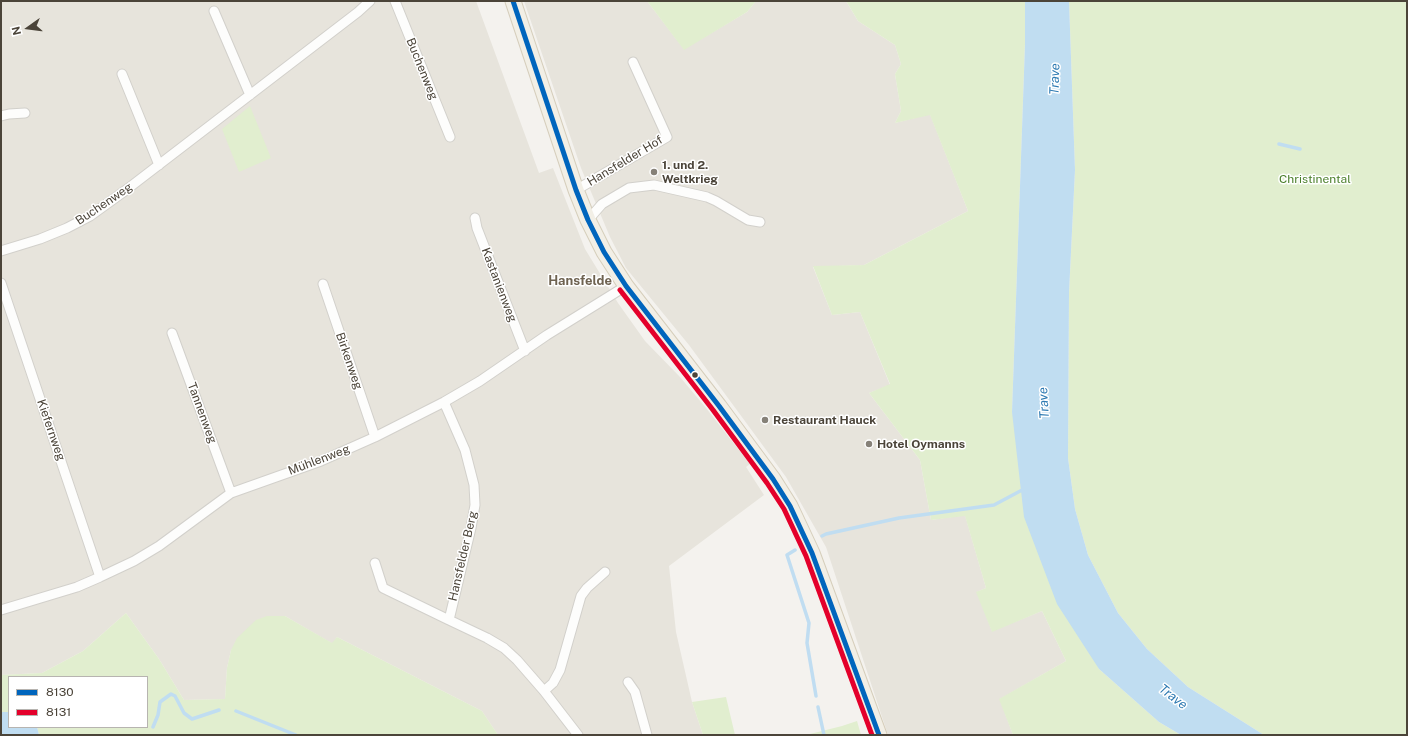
<!DOCTYPE html>
<meta charset="utf-8">
<style>
body{margin:0}
#map{position:relative;width:1408px;height:736px;overflow:hidden;background:#f4f2ee;font-family:"Public Sans",sans-serif}
canvas{display:block}
.frame{position:absolute;inset:0;border:2px solid #4b4439;pointer-events:none}
.legend{position:absolute;left:8px;top:676px;width:140px;height:52px;box-sizing:border-box;background:#fff;border:1px solid #b7b4b0;margin:0;padding:5px 7px;list-style:none;font-size:12px;color:#4b4439}
.legend li{display:flex;align-items:center;gap:8px;height:20px}
.legend b{width:20px;border:1px solid #b7b4b0}
.north{position:absolute;left:8px;top:8px;width:40px;height:40px;-webkit-text-stroke:3px #fff;paint-order:stroke;rotate:256deg;font-size:11px;font-weight:700;line-height:16px;text-align:center;color:#4b4439}
.north::after{content:'';display:block;margin:auto;width:14px;height:18px;background:#4b4439;clip-path:polygon(50% 0,100% 100%,50% 72%,0 100%)}
</style>
<div id="map">
<canvas width="1408" height="736"></canvas>
<div class="frame"></div>
<ul class="legend">
<li><b style="height:5px;background:#0065bd"></b>8130</li>
<li><b style="height:5px;background:#e4002b"></b>8131</li>
</ul>
<div class="north">N</div>
</div>
<script>
const ctx = document.querySelector('canvas').getContext('2d');
ctx.lineJoin = 'round';
function fillPath(path, color) { ctx.fillStyle = color; ctx.fill(path, 'evenodd'); }
function strokePath(path, color, width, dash) { ctx.strokeStyle = color; ctx.lineWidth = width; ctx.lineCap = dash ? 'butt' : 'round'; ctx.setLineDash(dash || []); ctx.stroke(path); }
function label(font, color, halo, rows, align = 'center') {
  ctx.font = font + ' "Public Sans",sans-serif'; ctx.lineWidth = 3; ctx.setLineDash([]); ctx.textBaseline = 'middle'; ctx.strokeStyle = halo; ctx.fillStyle = color; for (const [text, x, y, turn = 0] of rows) {
    ctx.save(); ctx.translate(x, y); ctx.rotate((+turn || 0) * Math.PI / 180); ctx.textAlign = isNaN(turn) ? turn : align; if (halo) ctx.strokeText(text, 0, 0); ctx.fillText(text, 0, 0); ctx.restore();
  }
}
fillPath(new Path2D(`
 M 1,1 L 476,1 L 539,173 L 553,168 L 585,249 L 618,303 L 645,341 L 680,377 L 706,408 L 750,464 L 746,467 L 764,495 L 669,566 L 676,632 L 692,702 L 703,735 L 498,735 L 482,711 L 337,637 L 333,644 L 285,616 L 231,650 L 227,668 L 225,699 L 184,700 L 159,659 L 126,613 L 83,651 L 42,673 L 1,675 Z
 M 524,1 L 647,1 L 684,49 L 747,12 L 756,1 L 846,1 L 858,21 L 895,45 L 901,64 L 895,74 L 901,111 L 895,123 L 930,114 L 968,211 L 864,265 L 813,267 L 832,315 L 860,312 L 890,385 L 869,393 L 920,460 L 931,520 L 965,515 L 986,588 L 977,592 L 992,631 L 1042,611 L 1066,661 L 1000,699 L 1013,735 L 888,735 L 826,547 L 786,477 L 689,345 L 626,268 L 610,237 L 581,168 Z`), '#e7e4dc');
fillPath(new Path2D(`
 M 647,1 L 756,1 L 747,12 L 684,50 Z
 M 846,1 L 1025,1 L 1025,44 L 1012,412 L 1099,669 L 1159,722 L 1181,735 L 1013,735 L 999,699 L 1066,661 L 1042,611 L 992,632 L 976,592 L 986,588 L 965,516 L 931,520 L 920,460 L 869,393 L 890,384 L 860,312 L 832,315 L 813,266 L 864,265 L 968,211 L 930,115 L 895,123 L 901,111 L 895,74 L 901,64 L 895,45 L 858,21 Z
 M 1069,1 L 1407,1 L 1407,735 L 1264,735 L 1188,687 L 1147,649 L 1118,613 L 1088,555 L 1075,509 L 1068,458 L 1069,293 L 1075,170 Z
 M 250,106 L 271,158 L 239,172 L 222,129 Z
 M 126,613 L 159,659 L 184,700 L 225,699 L 227,668 L 231,650 L 237,638 L 256,620 L 267,616 L 285,616 L 332,643 L 337,637 L 482,711 L 498,735 L 39,735 L 37,727 L 147,727 L 147,677 L 9,677 L 9,712 L 1,712 L 1,675 L 42,673 L 83,651 Z
 M 726,697 L 735,735 L 703,735 L 692,702 Z
 M 857,721 L 861,735 L 806,735 L 842,726 Z`), '#e1eecf');
fillPath(new Path2D(`
 M 1025,1 L 1069,1 L 1075,170 L 1069,293 L 1068,458 L 1075,509 L 1088,555 L 1118,613 L 1147,649 L 1188,687 L 1264,735 L 1181,735 L 1159,722 L 1099,669 L 1057,604 L 1024,517 L 1012,412 L 1025,44 Z
 M 1,712 L 9,712 L 9,727 L 37,727 L 39,735 L 1,735 Z`), '#c0ddf1');
strokePath(new Path2D(`
 M 1279,144 L 1300,149
 M 822,536 L 826,534 L 899,518 L 994,505 L 1024,489
 M 795,550 L 787,555 L 809,623 L 807,643 L 816,696
 M 818,707 L 824,735
 M 236,711 L 296,735
 M 153,727 L 158,715 L 160,702 L 171,694 L 175,696 L 184,713 L 192,719 L 219,710`), '#c0ddf1', 3.5);
const minor = new Path2D(`
 M 395,1 L 450,137
 M 214,11 L 250,95
 M 122,74 L 159,165
 M 1,116 L 9,114 L 25,113
 M 576,190 L 667,137 L 633,62
 M 475,218 L 477,228 L 525,351
 M 588,220 L 602,204 L 629,188 L 654,185 L 707,197 L 716,201 L 748,220 L 760,222
 M 1,251 L 40,239 L 67,228 L 90,216 L 126,190 L 358,12 L 370,1
 M 1,283 L 100,577
 M 323,284 L 375,437
 M 172,333 L 231,493
 M 375,563 L 383,588 L 449,620 L 471,528 L 475,505 L 474,485 L 465,450 L 444,402
 M 1,610 L 77,587 L 100,577 L 134,561 L 159,546 L 231,493 L 321,461 L 375,437 L 444,402 L 480,381 L 547,335 L 626,286
 M 449,620 L 487,638 L 504,648 L 517,660 L 544,691 L 578,735
 M 628,682 L 635,692 L 647,735
 M 544,691 L 553,683 L 560,670 L 581,596 L 587,588 L 605,572`);
const primary = new Path2D(`
 M 513,1 L 576,190 L 588,220 L 604,252 L 626,286 L 719,406 L 773,479 L 790,506 L 812,553 L 879,735`);
strokePath(minor, '#d2d0cb', 11);
strokePath(primary, '#d6cebb', 17);
strokePath(minor, '#fdfdfc', 9);
strokePath(primary, '#f2efe6', 15);
strokePath(new Path2D(`
 M 513,1 L 576,190 L 588,220 L 604,252 L 626,286 L 719,406 L 773,479 L 790,506 L 812,553 L 879,735`), '#0065bd', 5);
strokePath(new Path2D(`
 M 620,290 L 713,410 L 767,483 L 784,509 L 806,556 L 872,735`), '#e4002b', 5);
for (const [x, y, r, color] of [
 [654,172,4,"#868178"],
 [695,375,3.5,"#4b4439"],
 [765,420,4,"#868178"],
 [869,444,4,"#868178"]
]) { const dot = new Path2D(); dot.arc(x, y, r, 0, 2 * Math.PI); ctx.fillStyle = color; ctx.fill(dot); strokePath(dot, '#fff', 1.5); }
label('12px', '#4b4439', '#fff', [
 ["Buchenweg",422,69,68],
 ["Hansfelder Hof",625,161,-31],
 ["Buchenweg",104,204,-34],
 ["Kastanienweg",499,285,69],
 ["Birkenweg",349,361,71],
 ["Tannenweg",202,413,70],
 ["Kiefernweg",51,430,71],
 ["Mühlenweg",319,460,-21],
 ["Hansfelder Berg",463,556,-77]
]);
label('bold 12px', '#4b4439', '#fff', [
 ["1. und 2.",662,165],
 ["Weltkrieg",662,179],
 ["Restaurant Hauck",773,420],
 ["Hotel Oymanns",877,444]
], 'left');
label('12px', '#4a7f2a', '#fff', [
 ["Christinental",1315,179]
]);
label('italic 13px', '#2e7ab2', '#fff', [
 ["Trave",1055,79,-88],
 ["Trave",1044,403,-94],
 ["Trave",1173,697,38]
]);
label('bold 13px', '#6e6250', '#fff', [
 ["Hansfelde",580,281]
]);
</script>
